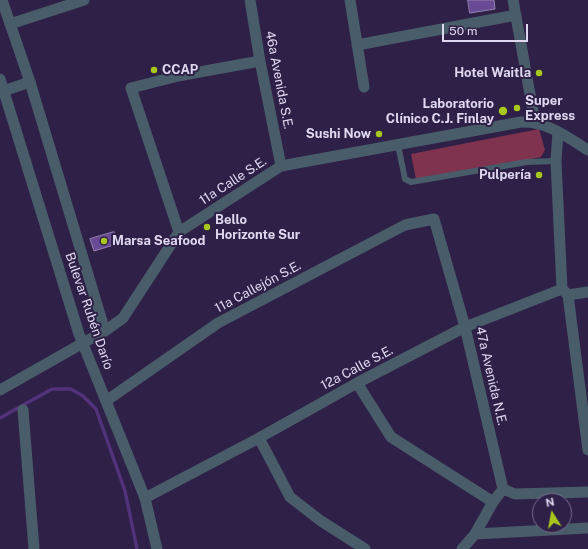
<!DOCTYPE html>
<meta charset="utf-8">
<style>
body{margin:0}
#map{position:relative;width:588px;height:549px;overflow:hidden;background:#2f2047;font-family:"Public Sans",sans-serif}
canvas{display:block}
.north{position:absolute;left:532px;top:493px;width:40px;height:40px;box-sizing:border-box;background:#2f2047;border:1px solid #766a8b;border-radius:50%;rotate:349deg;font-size:11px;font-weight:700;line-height:16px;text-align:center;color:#e0d8f1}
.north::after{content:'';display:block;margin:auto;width:14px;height:18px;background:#a9c71a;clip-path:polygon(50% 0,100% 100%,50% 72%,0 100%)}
.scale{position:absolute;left:442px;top:24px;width:86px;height:18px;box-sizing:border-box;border:2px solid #e0d8f1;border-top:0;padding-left:5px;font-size:12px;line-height:14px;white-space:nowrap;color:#e0d8f1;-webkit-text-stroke:3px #2f2047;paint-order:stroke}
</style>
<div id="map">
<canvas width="588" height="549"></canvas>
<div class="north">N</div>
<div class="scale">50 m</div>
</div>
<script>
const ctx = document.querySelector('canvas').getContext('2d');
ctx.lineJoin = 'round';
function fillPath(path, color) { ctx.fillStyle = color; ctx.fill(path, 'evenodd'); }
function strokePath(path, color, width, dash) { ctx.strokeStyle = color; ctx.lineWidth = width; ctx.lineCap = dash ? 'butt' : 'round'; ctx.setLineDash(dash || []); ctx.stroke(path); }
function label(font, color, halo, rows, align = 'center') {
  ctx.font = font + ' "Public Sans",sans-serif'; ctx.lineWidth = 4; ctx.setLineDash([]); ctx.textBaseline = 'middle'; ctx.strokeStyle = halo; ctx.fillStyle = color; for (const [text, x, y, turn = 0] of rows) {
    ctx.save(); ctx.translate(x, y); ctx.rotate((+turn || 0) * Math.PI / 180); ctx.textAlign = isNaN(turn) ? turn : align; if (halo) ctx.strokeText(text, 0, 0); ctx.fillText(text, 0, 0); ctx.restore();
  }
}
fillPath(new Path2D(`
 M 539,129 L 545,150 L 541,157 L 425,181 L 416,179 L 411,154 Z`), '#7f334e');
strokePath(new Path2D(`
 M 0,418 L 52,389 L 71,389 L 83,396 L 96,409 L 125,491 L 137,549`), '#51327b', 3.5);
const building = new Path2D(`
 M 468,0 L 494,0 L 495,9 L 470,13 Z
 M 114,232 L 117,244 L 94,251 L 90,239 Z`);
fillPath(building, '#684a95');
strokePath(building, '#9382b2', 1);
strokePath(new Path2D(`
 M 398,145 L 405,179 L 411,182 L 527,162 L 556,161`), '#495c6a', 6);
strokePath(new Path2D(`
 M 250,0 L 260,61 L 281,166
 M 350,0 L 364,87
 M 513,0 L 535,122
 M 10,24 L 84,0
 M 357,45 L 516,15
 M 0,92 L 30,82
 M 558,132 L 556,161 L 562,289
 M 179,232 L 131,88 L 178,76 L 260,61
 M 564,291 L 568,295 L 588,292
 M 568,295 L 588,450
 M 357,383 L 391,437 L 493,502
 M 0,390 L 83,343
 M 106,401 L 218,323 L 405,225 L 434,219 L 465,327 L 503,489 L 493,502 L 475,534
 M 23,410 L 34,549
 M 259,438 L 290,497 L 321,521 L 365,549
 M 503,489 L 515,494 L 588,492
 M 145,498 L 259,438 L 357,383 L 465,327 L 562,289
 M 462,549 L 475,534 L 588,528`), '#495c6a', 11);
strokePath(new Path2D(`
 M 2,0 L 30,82 L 105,331
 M 0,79 L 79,334 L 145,498 L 157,549
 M 83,343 L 105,331 L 123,318 L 179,232 L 281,166 L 521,122 C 547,121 567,137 588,150`), '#495c6a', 11);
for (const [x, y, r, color] of [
 [154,70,4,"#a9c71a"],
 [539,73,4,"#a9c71a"],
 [517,108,4,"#a9c71a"],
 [503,111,5,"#a9c71a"],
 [379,134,4,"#a9c71a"],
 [539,175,4,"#a9c71a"],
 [207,227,4,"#a9c71a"],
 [104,241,4,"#a9c71a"]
]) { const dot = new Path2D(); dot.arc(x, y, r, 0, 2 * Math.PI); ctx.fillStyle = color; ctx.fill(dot); strokePath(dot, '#2f2047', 1.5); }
label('bold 13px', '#e0d8f1', '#2f2047', [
 ["CCAP",162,70],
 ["Hotel Waitla",531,73,"right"],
 ["Super",525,101],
 ["Express",525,116],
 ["Laboratorio",494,104,"right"],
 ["Clínico C.J. Finlay",494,119,"right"],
 ["Sushi Now",371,134,"right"],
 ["Pulpería",531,175,"right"],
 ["Bello",215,220],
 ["Horizonte Sur",215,235],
 ["Marsa Seafood",112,241]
], 'left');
label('13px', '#e0d8f1', '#2f2047', [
 ["46a Avenida S.E.",279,80,79],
 ["11a Calle S.E.",233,181,-33],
 ["11a Callejón S.E.",258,287,-28],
 ["Bulevar Rubén Darío",89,311,71],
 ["12a Calle S.E.",357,368,-28],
 ["47a Avenida N.E.",491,376,77]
]);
</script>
